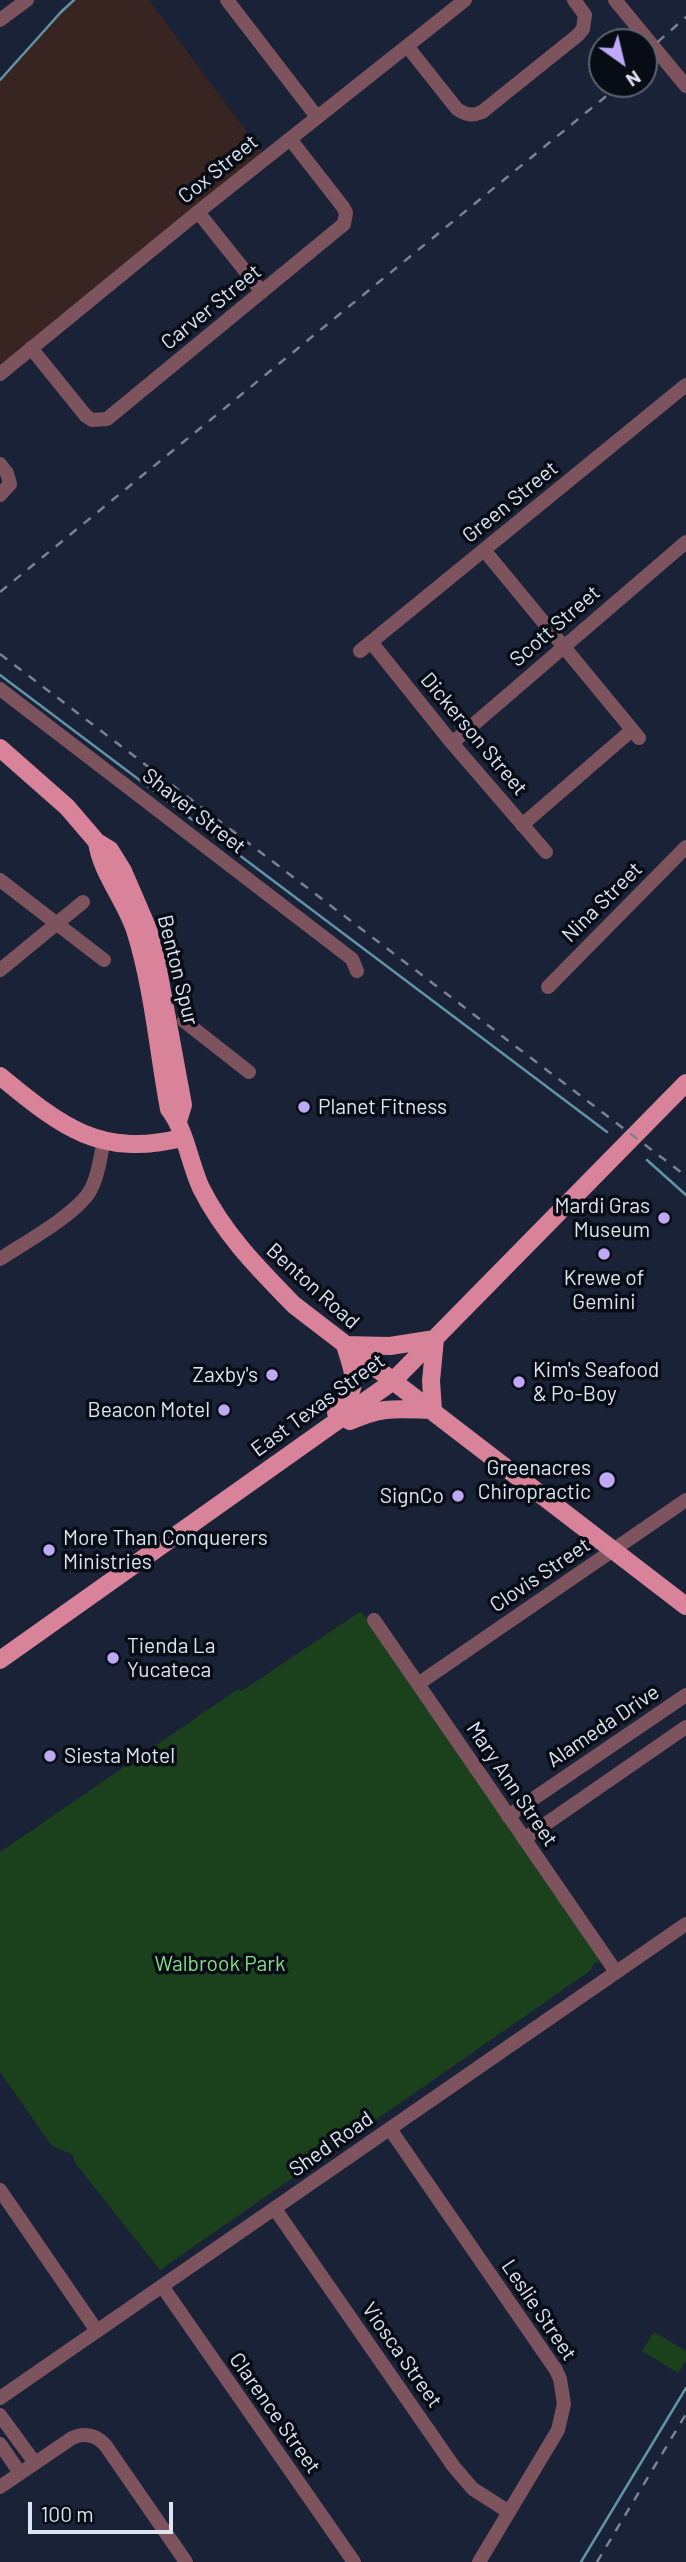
<!DOCTYPE html>
<style>
body{margin:0}
#map{position:relative;width:686px;height:2562px;overflow:hidden;background:#192237;font-family:Barlow,sans-serif}
canvas{display:block}
.north{position:absolute;left:588px;top:28px;width:70px;height:70px;box-sizing:border-box;background:#080c15;border:2px solid #5d626d;border-radius:50%;rotate:146deg;font-size:19px;font-weight:700;line-height:28px;text-align:center;color:#dde4f2}
.north::after{content:'';display:block;margin:auto;width:24px;height:32px;background:#bda9f5;clip-path:polygon(50% 0,100% 100%,50% 72%,0 100%)}
.scale{position:absolute;left:28px;top:2502px;width:145px;height:32px;box-sizing:border-box;border:4px solid #dde4f2;border-top:0;padding-left:9px;font-size:21px;line-height:24px;white-space:nowrap;color:#dde4f2;-webkit-text-stroke:5px #080c15;paint-order:stroke}
</style>
<div id="map">
<canvas width="686" height="2562"></canvas>
<div class="north">N</div>
<div class="scale">100 m</div>
</div>
<script>
const ctx = document.querySelector('canvas').getContext('2d');
ctx.lineJoin = 'round';
function fillPath(path, color) { ctx.fillStyle = color; ctx.fill(path, 'evenodd'); }
function strokePath(path, color, width, dash) { ctx.strokeStyle = color; ctx.lineWidth = width; ctx.lineCap = dash ? 'butt' : 'round'; ctx.setLineDash(dash || []); ctx.stroke(path); }
function label(font, color, halo, rows, align = 'center') {
  ctx.font = font + ' Barlow,sans-serif'; ctx.lineWidth = 7; ctx.setLineDash([]); ctx.textBaseline = 'middle'; ctx.strokeStyle = halo; ctx.fillStyle = color; for (const [text, x, y, turn = 0] of rows) {
    ctx.save(); ctx.translate(x, y); ctx.rotate((+turn || 0) * Math.PI / 180); ctx.textAlign = isNaN(turn) ? turn : align; if (halo) ctx.strokeText(text, 0, 0); ctx.fillText(text, 0, 0); ctx.restore();
  }
}
fillPath(new Path2D(`
 M 74,0 L 149,0 L 266,158 L 0,374 L 0,80 L 61,12 Z`), '#382521');
fillPath(new Path2D(`
 M 361,1611 L 597,1956 L 599,1963 L 595,1962 L 590,1971 L 160,2270 L 76,2164 L 72,2154 L 52,2146 L 0,2072 L 0,1852 L 238,1689 L 242,1691 Z
 M 654,2332 L 686,2351 L 686,2360 L 678,2373 L 642,2351 Z`), '#1a411c');
strokePath(new Path2D(`
 M 0,80 L 61,12 L 74,0
 M 0,675 L 607,1132
 M 647,1160 L 686,1195
 M 581,2562 L 686,2388`), '#6294a8', 2.5);
strokePath(new Path2D(`
 M 227,0 L 317,117
 M 615,0 L 686,86
 M 0,20 L 27,0
 M 407,46 L 457,109 C 466,115 472,116 482,112 L 578,35 L 583,29 L 585,15 L 574,0
 M 198,212 L 262,292
 M 31,348 L 86,416 L 92,420 L 107,419 L 344,224 L 346,213 L 343,207 L 290,139
 M 0,374 L 198,212 L 465,0
 M 0,464 L 7,473 L 10,484 L 0,495
 M 484,550 L 639,738
 M 371,642 L 452,743 L 546,852
 M 360,651 L 686,385
 M 0,689 L 352,959 L 357,971
 M 452,743 L 686,542
 M 522,825 L 632,730
 M 0,880 L 104,960
 M 0,970 L 83,902
 M 548,987 L 686,847
 M 184,1021 L 249,1072
 M 0,1259 C 24,1243 79,1213 91,1189 C 99,1175 100,1156 104,1141
 M 374,1620 L 616,1972
 M 418,1684 L 686,1500
 M 508,1816 L 686,1695
 M 524,1839 L 686,1727
 M 390,2129 L 556,2370 L 560,2379 L 564,2404 L 558,2430 L 479,2562
 M 0,2190 L 97,2331
 M 275,2209 L 454,2467 L 473,2489 L 509,2512
 M 162,2286 L 354,2562
 M 0,2398 L 686,1924
 M 0,2415 L 35,2463
 M 0,2444 L 20,2473
 M 0,2487 L 72,2438 C 84,2432 97,2435 106,2446 L 186,2562`), '#7d545e', 14);
strokePath(new Path2D(`
 M 0,748 L 67,807 L 97,842 L 110,850 L 123,871 L 148,929 L 157,964 L 183,1105 L 178,1121
 M 97,842 C 101,872 125,900 135,930 C 153,987 158,1050 169,1109 C 186,1131 189,1162 201,1188 C 224,1234 258,1268 294,1305 L 686,1606
 M 0,1076 C 61,1126 99,1158 182,1138
 M 345,1345 L 390,1346 L 435,1339
 M 433,1410 L 431,1381 L 435,1339
 M 336,1413 C 360,1386 355,1377 345,1345
 M 350,1421 C 384,1406 396,1409 431,1410
 M 0,1660 L 392,1382 L 686,1083`), '#d88399', 18);
strokePath(new Path2D(`
 M 644,54 L 686,17
 M 0,592 L 621,84
 M 0,654 L 686,1176
 M 597,2562 L 686,2414`), '#7a8293', 2.5, [9, 9]);
for (const [x, y, r, color] of [
 [304,1107,7,"#bda9f5"],
 [664,1218,7,"#bda9f5"],
 [604,1254,7,"#bda9f5"],
 [272,1375,7,"#bda9f5"],
 [519,1382,7,"#bda9f5"],
 [224,1410,7,"#bda9f5"],
 [607,1480,9,"#bda9f5"],
 [458,1496,7,"#bda9f5"],
 [49,1550,7,"#bda9f5"],
 [113,1658,7,"#bda9f5"],
 [50,1756,7,"#bda9f5"]
]) { const dot = new Path2D(); dot.arc(x, y, r, 0, 2 * Math.PI); ctx.fillStyle = color; ctx.fill(dot); strokePath(dot, '#080c15', 2.5); }
label('21px', '#dde4f2', '#080c15', [
 ["Cox Street",218,169,-39],
 ["Carver Street",211,307,-39],
 ["Green Street",510,502,-39],
 ["Scott Street",555,626,-41],
 ["Dickerson Street",474,734,50],
 ["Shaver Street",194,811,38],
 ["Nina Street",602,902,-45],
 ["Benton Spur",178,970,76],
 ["Benton Road",313,1286,42],
 ["East Texas Street",318,1405,-36],
 ["Clovis Street",540,1575,-34],
 ["Alameda Drive",603,1726,-34],
 ["Mary Ann Street",512,1784,56],
 ["Shed Road",331,2144,-35],
 ["Leslie Street",539,2310,56],
 ["Viosca Street",402,2355,55],
 ["Clarence Street",275,2413,55]
]);
label('21px', '#dde4f2', '#080c15', [
 ["Planet Fitness",318,1107],
 ["Mardi Gras",650,1206,"right"],
 ["Museum",650,1230,"right"],
 ["Krewe of",604,1278,"center"],
 ["Gemini",604,1302,"center"],
 ["Kim's Seafood",533,1370],
 ["& Po-Boy",533,1394],
 ["Zaxby's",258,1375,"right"],
 ["Beacon Motel",210,1410,"right"],
 ["Greenacres",591,1468,"right"],
 ["Chiropractic",591,1492,"right"],
 ["SignCo",444,1496,"right"],
 ["More Than Conquerers",63,1538],
 ["Ministries",63,1562],
 ["Tienda La",127,1646],
 ["Yucateca",127,1670],
 ["Siesta Motel",64,1756]
], 'left');
label('21px', '#80e183', '#080c15', [
 ["Walbrook Park",220,1964]
]);
</script>
